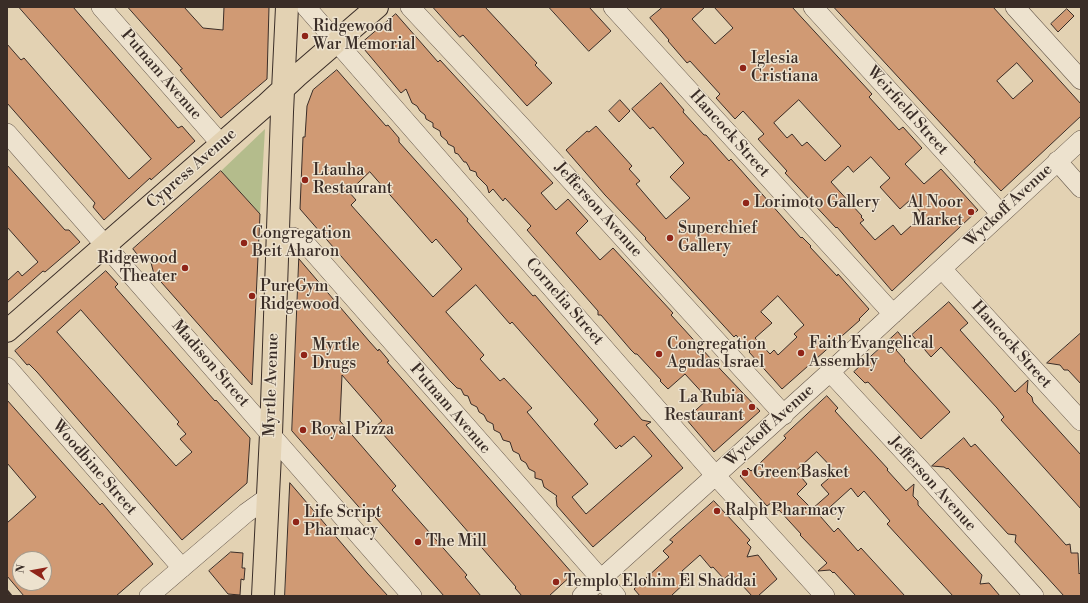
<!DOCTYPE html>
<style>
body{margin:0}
#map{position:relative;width:1088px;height:603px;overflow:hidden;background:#e3d2b3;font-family:"Libre Bodoni",serif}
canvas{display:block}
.frame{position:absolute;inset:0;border:8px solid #3a2d27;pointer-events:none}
.north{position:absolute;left:12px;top:551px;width:40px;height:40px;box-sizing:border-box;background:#ede2ce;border:1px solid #a59a8b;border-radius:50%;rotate:281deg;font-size:11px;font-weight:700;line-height:16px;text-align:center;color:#3a2d27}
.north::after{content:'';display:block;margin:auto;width:14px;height:18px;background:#8f2418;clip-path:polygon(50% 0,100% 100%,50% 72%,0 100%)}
</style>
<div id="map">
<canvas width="1088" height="603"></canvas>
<div class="frame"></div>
<div class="north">N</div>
</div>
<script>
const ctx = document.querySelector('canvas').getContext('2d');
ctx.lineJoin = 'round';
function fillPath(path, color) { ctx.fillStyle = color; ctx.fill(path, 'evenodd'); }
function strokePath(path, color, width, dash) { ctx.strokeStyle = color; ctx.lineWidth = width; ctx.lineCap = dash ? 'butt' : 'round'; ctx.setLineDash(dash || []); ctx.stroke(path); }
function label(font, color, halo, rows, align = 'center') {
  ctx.font = font + ' "Libre Bodoni",serif'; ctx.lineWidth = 3; ctx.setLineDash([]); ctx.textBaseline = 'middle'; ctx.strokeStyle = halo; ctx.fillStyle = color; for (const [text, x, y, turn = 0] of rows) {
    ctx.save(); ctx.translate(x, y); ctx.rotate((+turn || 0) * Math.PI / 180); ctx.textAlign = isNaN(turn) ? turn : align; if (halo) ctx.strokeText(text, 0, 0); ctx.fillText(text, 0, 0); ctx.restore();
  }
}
fillPath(new Path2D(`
 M 265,129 L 260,214 L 221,171 Z`), '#b4bc8c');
const building = new Path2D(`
 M 19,7 L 73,7 L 178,128 L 182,126 L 195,141 L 151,180 L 150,178 L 104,220 L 93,207 L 95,203 L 7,103 L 7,44 L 21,60 L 24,58 L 129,179 L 151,159 Z
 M 128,7 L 184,7 L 203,28 L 223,30 L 224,7 L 269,7 L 267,79 L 221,118 L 180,70 L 182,69 Z
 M 433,7 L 485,7 L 537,63 L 535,65 L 552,83 L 527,106 L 463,35 L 460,37 Z
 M 549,7 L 589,7 L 611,31 L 589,51 Z
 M 663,7 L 705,7 L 692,19 L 715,44 L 733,28 L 714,7 L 792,7 L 872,94 L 869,97 L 899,130 L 903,127 L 922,148 L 905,164 L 924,184 L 941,169 L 978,210 L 892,291 L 837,227 L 836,228 L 785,173 L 787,171 L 758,139 L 764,134 L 743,111 L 735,119 L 716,98 L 720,94 L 690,61 L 687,63 L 668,41 L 669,40 L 650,18 ZM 799,100 L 841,146 L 825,161 L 807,142 L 802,146 L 792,134 L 787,138 L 774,123 ZM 871,157 L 890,178 L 880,187 L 900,209 L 910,200 L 923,215 L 901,235 L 893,225 L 875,240 L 860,223 L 864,220 L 861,217 L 862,216 L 831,182 L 848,166 L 853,172 Z
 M 834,7 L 993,7 L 1081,104 L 1081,116 L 1001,191 L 974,162 L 975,161 ZM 1017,63 L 1033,81 L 1013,99 L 997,81 Z
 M 1067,9 L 1074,16 L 1058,32 L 1051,24 Z
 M 396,14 L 438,62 L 440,60 L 553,183 L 541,193 L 556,210 L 568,199 L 588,221 L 576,233 L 600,260 L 613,248 L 673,313 L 671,315 L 722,371 L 760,411 L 714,452 L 686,419 L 708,399 L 685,374 L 668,389 L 660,381 L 661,380 L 637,354 L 635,354 L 631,350 L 601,315 L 598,315 L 598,311 L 527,230 L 531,226 L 505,198 L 503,201 L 493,189 L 489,193 L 487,186 L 477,176 L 476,172 L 470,170 L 469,167 L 466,162 L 464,162 L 458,154 L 455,153 L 454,147 L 448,144 L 447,141 L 441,136 L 440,131 L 433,127 L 433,123 L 426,119 L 425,115 L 420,111 L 417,106 L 412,103 L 406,89 L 401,93 L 364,49 L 364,41 Z
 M 337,70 L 386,126 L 388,125 L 399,138 L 399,142 L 468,219 L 467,221 L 481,237 L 533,296 L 535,295 L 642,420 L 651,422 L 646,425 L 683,468 L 593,547 L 557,506 L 556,497 L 557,496 L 544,487 L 542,480 L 535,478 L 535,472 L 529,469 L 526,463 L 521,460 L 519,454 L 513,451 L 510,442 L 503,440 L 500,433 L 494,430 L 493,424 L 487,421 L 484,415 L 479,412 L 477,407 L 471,404 L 468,396 L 464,395 L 461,389 L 457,388 L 449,380 L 300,209 L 303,137 L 305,137 L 307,106 L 313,90 ZM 370,172 L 432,243 L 436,239 L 462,269 L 433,297 L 351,205 L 356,200 L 349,192 ZM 476,285 L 510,324 L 512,322 L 598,420 L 594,424 L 616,449 L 620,445 L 621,447 L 634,436 L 652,456 L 586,514 L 572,497 L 588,484 L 527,412 L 532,408 L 504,378 L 500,381 L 480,359 L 484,355 L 446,312 Z
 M 661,83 L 684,110 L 683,112 L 704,135 L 706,135 L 729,161 L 731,159 L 801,238 L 802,237 L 811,246 L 810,247 L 837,276 L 838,274 L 869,309 L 859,319 L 860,320 L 782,389 L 749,352 L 750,351 L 736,335 L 734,337 L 691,290 L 645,239 L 646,238 L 605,195 L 566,150 L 587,131 L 589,132 L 596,126 L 632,166 L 629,169 L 640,181 L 636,184 L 666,219 L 690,198 L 670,177 L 684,163 L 653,127 L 650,129 L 632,109 ZM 778,296 L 804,325 L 794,334 L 797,337 L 778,355 L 774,350 L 770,354 L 755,338 L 772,323 L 761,312 Z
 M 620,100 L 630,111 L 619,122 L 609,111 Z
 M 7,165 L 65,230 L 69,230 L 80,242 L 45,272 L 43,271 L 7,303 L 7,281 L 18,271 L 22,276 L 38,262 L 7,227 Z
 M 221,171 L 260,214 L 252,385 L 154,274 L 150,259 L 143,262 L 133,249 Z
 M 299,259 L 369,341 L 378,351 L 379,349 L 385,356 L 389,361 L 387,362 L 573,574 L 549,596 L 522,596 L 515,588 L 516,587 L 376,426 L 382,421 L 342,375 L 340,421 L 396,486 L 392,490 L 467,575 L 465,577 L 481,596 L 444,596 L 369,510 L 365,514 L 292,431 Z
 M 106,271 L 118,284 L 115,287 L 215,401 L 216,400 L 250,438 L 247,483 L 182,540 L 37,372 L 29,364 L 27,365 L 15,351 ZM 81,310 L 179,422 L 177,424 L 186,434 L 180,439 L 192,452 L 176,466 L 57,332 Z
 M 949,302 L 968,323 L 960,330 L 1015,392 L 1028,380 L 1027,392 L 1032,397 L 1033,402 L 1081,455 L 1081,509 L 1001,420 L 1004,417 L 997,408 L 941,347 L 931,357 L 912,335 Z
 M 898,332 L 905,341 L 896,350 L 905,360 L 904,361 L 950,412 L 921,439 L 868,382 L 865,383 L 854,372 Z
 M 1081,333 L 1081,384 L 1068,370 L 1064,370 L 1060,365 L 1047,363 Z
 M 827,396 L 838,408 L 835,411 L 888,469 L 887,470 L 906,491 L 914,484 L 913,496 L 918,501 L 918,505 L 982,575 L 980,584 L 989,583 L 1000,596 L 953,596 L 887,524 L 890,521 L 864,491 L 858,497 L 851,488 L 820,516 L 834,532 L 838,528 L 858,551 L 861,548 L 905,596 L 856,596 L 834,572 L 833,573 L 830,570 L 818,571 L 827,563 L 800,535 L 801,534 L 779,510 L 778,511 L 771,503 L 767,506 L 740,476 L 748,468 L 751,471 L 759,464 L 786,438 L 784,436 ZM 817,452 L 836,472 L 821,485 L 829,494 L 812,509 L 797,494 L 807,484 L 796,471 Z
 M 7,400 L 100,505 L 102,503 L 153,564 L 116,596 L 24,596 L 7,576 L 7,523 L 36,497 L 7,463 ZM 20,559 L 44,559 L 44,583 L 20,583 Z
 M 964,438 L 971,447 L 975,444 L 1066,545 L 1070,544 L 1071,553 L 1078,553 L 1079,574 L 1081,572 L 1081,596 L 1064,596 L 1015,542 L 1016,535 L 1008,534 L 948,468 L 947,469 L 944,467 L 932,466 Z
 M 290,483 L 367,573 L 388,596 L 285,596 Z
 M 714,501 L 750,540 L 747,543 L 751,547 L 747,557 L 758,555 L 777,579 L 758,596 L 752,596 L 731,573 L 724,579 L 713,567 L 711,568 L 700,555 L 682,571 L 689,579 L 671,596 L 640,596 L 634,589 L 669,557 L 663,551 L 673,542 L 670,540 Z
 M 231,552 L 243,553 L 242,568 L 245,568 L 244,580 L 241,579 L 240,595 L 228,594 L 209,571 Z`);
fillPath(building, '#d09a74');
strokePath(building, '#3a2d27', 1);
const minor = new Path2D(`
 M 101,7 L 221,144
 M 306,7 L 715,475 L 825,596
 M 410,7 L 522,127 L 784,415
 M 613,7 L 893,314
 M 813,7 L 1001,214
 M 1015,7 L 1081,80
 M 7,133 L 412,596
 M 1057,161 L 1081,188
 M 277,239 L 293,237 L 306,244 L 616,596
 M 942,269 L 1081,421
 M 7,367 L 182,568
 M 830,372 L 920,469 L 1034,596
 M 149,596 L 246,513 L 267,498
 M 582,596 L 830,372 L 1081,140`);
const major = new Path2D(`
 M 7,331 L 267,104 L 297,76 L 377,7
 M 263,596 L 271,434 L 282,112 L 287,7`);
strokePath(minor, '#64564a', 20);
strokePath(major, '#3a2d27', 24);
strokePath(minor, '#ede2ce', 19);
strokePath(major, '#e3d2b3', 22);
strokePath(new Path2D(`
 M 7,591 L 11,596`), '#3a2d27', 3, [7, 7]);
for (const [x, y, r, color] of [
 [305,36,4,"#8f2418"],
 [743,68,4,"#8f2418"],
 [305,180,4,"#8f2418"],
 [746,203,4,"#8f2418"],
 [971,212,4,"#8f2418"],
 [670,238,4,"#8f2418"],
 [244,243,4,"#8f2418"],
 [185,268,4,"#8f2418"],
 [252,296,4,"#8f2418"],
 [801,353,4,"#8f2418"],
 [659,354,4,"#8f2418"],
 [304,355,4,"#8f2418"],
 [752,407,4,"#8f2418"],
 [303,430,4,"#8f2418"],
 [745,473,4,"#8f2418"],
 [717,511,4,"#8f2418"],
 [296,522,4,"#8f2418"],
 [418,542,4,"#8f2418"],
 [556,582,4,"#8f2418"]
]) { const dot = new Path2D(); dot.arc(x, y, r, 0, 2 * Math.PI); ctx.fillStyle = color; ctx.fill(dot); strokePath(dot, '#ede2ce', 1.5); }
label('16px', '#3a2d27', '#ede2ce', [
 ["Ridgewood",313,27],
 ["War Memorial",313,45],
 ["Iglesia",751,59],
 ["Cristiana",751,77],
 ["Ltauha",313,171],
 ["Restaurant",313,189],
 ["Lorimoto Gallery",754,203],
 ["Al Noor",963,203,"right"],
 ["Market",963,221,"right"],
 ["Superchief",678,229],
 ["Gallery",678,247],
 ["Congregation",252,234],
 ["Beit Aharon",252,252],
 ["Ridgewood",177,259,"right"],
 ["Theater",177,277,"right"],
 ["PureGym",260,287],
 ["Ridgewood",260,305],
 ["Faith Evangelical",809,344],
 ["Assembly",809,362],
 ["Congregation",667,345],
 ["Agudas Israel",667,363],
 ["Myrtle",312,346],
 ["Drugs",312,364],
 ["La Rubia",744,398,"right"],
 ["Restaurant",744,416,"right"],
 ["Royal Pizza",311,430],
 ["Green Basket",753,473],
 ["Ralph Pharmacy",725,511],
 ["Life Script",304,513],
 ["Pharmacy",304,531],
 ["The Mill",426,542],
 ["Templo Elohim El Shaddai",564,582]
], 'left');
label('16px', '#3a2d27', '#ede2ce', [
 ["Putnam Avenue",161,75,49],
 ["Weirfield Street",907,111,48],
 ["Hancock Street",729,134,48],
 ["Cypress Avenue",192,169,-41],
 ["Wyckoff Avenue",1009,206,-43],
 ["Jefferson Avenue",598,210,48],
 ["Cornelia Street",564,302,49],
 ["Hancock Street",1011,345,48],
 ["Madison Street",210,364,49],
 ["Myrtle Avenue",272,385,-88],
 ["Putnam Avenue",450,409,49],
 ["Wyckoff Avenue",770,426,-42],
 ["Woodbine Street",94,468,49],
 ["Jefferson Avenue",932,484,48]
]);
</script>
